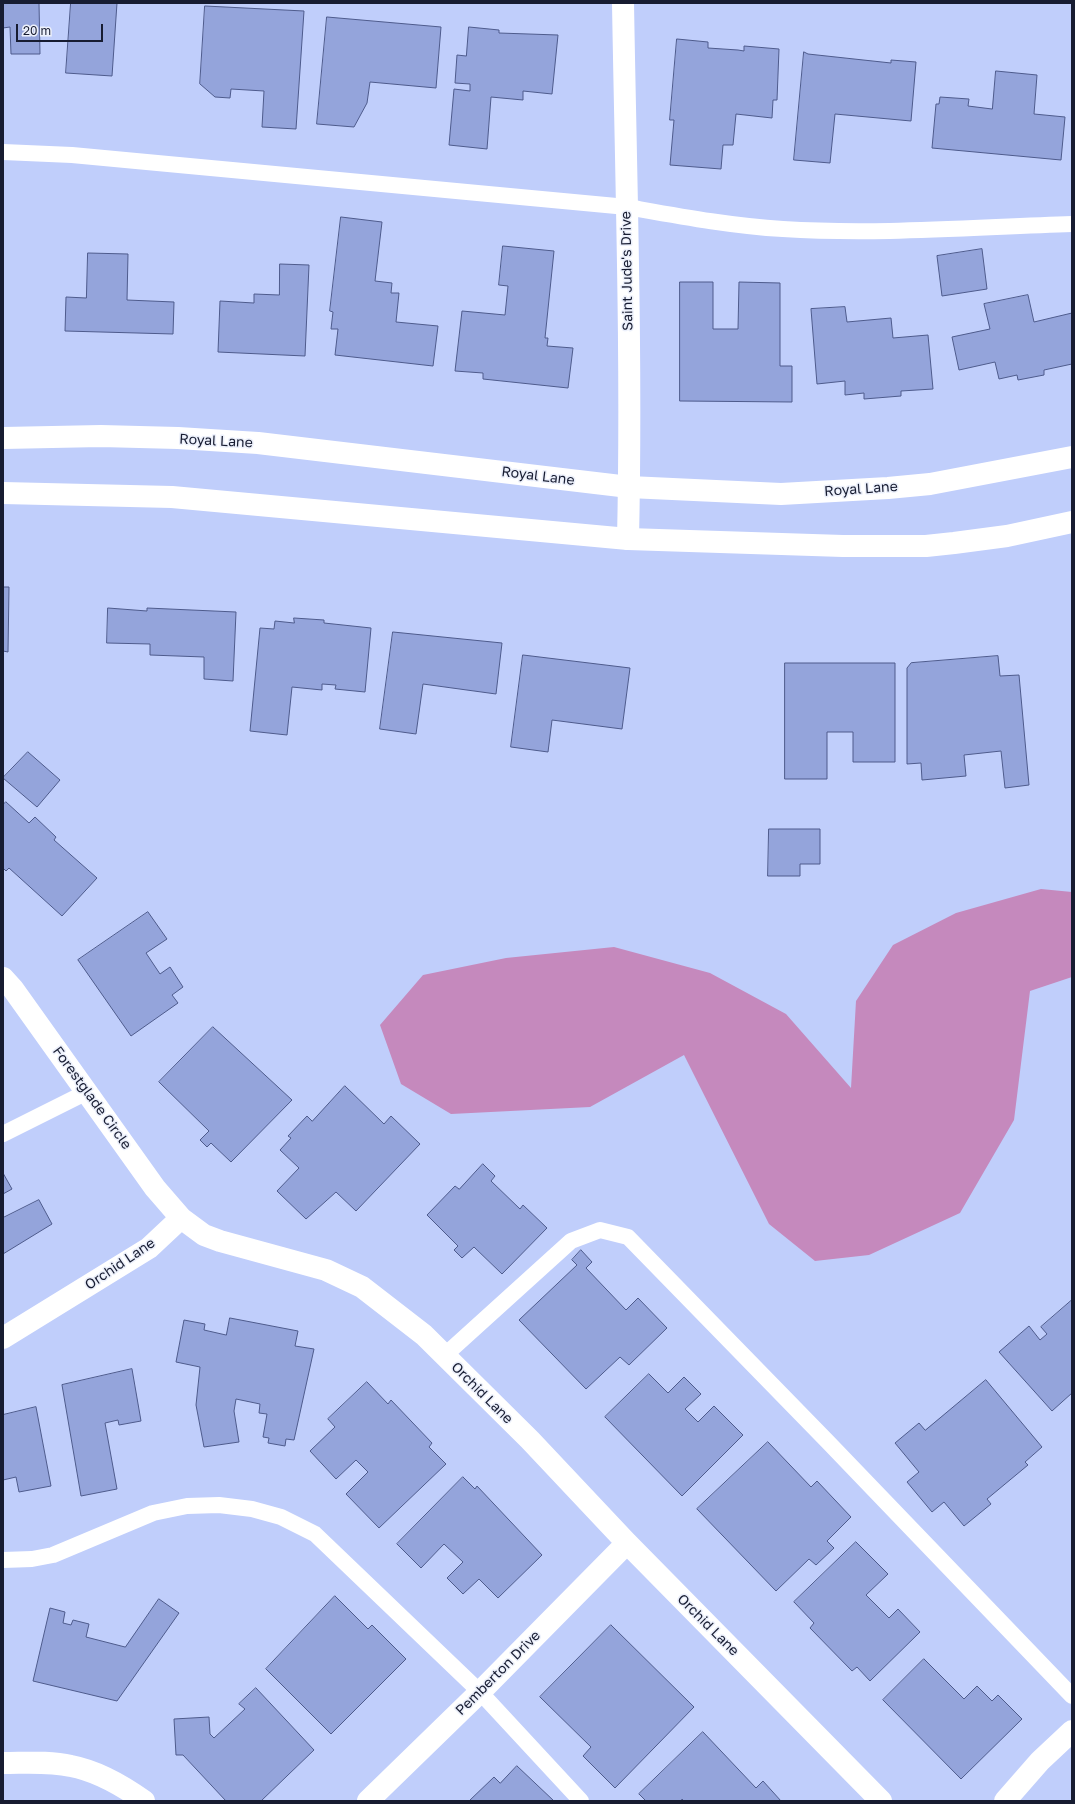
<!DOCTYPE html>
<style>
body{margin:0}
#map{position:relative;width:1075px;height:1804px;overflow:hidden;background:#c0cefb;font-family:"Golos Text",sans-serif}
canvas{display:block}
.frame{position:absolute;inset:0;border:4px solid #171c31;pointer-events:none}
.scale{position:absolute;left:16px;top:24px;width:87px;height:18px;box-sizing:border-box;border:2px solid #171c31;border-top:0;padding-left:5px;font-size:12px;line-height:14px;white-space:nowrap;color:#171c31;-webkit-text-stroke:3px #ecf0fb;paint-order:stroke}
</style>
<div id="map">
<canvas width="1075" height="1804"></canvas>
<div class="frame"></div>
<div class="scale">20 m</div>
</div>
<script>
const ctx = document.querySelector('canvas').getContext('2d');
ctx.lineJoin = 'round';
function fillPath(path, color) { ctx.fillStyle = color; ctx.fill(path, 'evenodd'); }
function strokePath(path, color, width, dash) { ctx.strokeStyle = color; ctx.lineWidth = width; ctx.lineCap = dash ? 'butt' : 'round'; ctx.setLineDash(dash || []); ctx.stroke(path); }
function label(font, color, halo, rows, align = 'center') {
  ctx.font = font + ' "Golos Text",sans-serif'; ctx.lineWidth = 3; ctx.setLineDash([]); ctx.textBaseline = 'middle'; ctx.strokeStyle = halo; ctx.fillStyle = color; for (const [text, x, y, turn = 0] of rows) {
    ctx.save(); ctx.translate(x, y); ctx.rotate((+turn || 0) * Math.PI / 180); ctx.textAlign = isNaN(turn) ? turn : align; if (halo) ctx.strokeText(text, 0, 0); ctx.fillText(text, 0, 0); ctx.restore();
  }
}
fillPath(new Path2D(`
 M 1041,889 L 1072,892 L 1072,977 L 1030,991 L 1014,1120 L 960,1213 L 869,1255 L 815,1261 L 769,1224 L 684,1055 L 590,1107 L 451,1114 L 401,1084 L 380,1025 L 423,975 L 506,958 L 614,947 L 710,973 L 786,1014 L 851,1088 L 856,1001 L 893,945 L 956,913 Z`), '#c589bd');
const building = new Path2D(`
 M 3,3 L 39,3 L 40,54 L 11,54 L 10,27 L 3,28 Z
 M 71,3 L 117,3 L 112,76 L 66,73 Z
 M 205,6 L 304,11 L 296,129 L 262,127 L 264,91 L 231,89 L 230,98 L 215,97 L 200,84 Z
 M 327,17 L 441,27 L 436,88 L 370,82 L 367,103 L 354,127 L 317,124 Z
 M 469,27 L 499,30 L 499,33 L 558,35 L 552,94 L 523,91 L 523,100 L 491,97 L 487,149 L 449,145 L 454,89 L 470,91 L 470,84 L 455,83 L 457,55 L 466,56 Z
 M 677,39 L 708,42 L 708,48 L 738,50 L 744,51 L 744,46 L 779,49 L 777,100 L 773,100 L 772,118 L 736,114 L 733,145 L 723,145 L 721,169 L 670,165 L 674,120 L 670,120 Z
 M 804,52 L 808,54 L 891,63 L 891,60 L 916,62 L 911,121 L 835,114 L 830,163 L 794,160 Z
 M 996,71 L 1037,75 L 1034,114 L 1065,117 L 1061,160 L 932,148 L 936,104 L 939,104 L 940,97 L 969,99 L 968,106 L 992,109 Z
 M 341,217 L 382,222 L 375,281 L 392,283 L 391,293 L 399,293 L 396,322 L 438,326 L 433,366 L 335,355 L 338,329 L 331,329 L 333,312 L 330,311 Z
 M 503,246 L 554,251 L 545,338 L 548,338 L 547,346 L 573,348 L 568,388 L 483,379 L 483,373 L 455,371 L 462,311 L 505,315 L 508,286 L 499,285 Z
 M 982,249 L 987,289 L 942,296 L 937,256 Z
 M 88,253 L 128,254 L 127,300 L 174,302 L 173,334 L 65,331 L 66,297 L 86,298 Z
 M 280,264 L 309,265 L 305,356 L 218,352 L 220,301 L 254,303 L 254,294 L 279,295 Z
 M 680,282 L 713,282 L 713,329 L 738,329 L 739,282 L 780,283 L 780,366 L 792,366 L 792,402 L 680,401 Z
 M 1028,295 L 1034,322 L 1072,313 L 1072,364 L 1044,370 L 1044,375 L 1018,380 L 1017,375 L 999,379 L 995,362 L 959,370 L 952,337 L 990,329 L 984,304 Z
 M 845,307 L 847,322 L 891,318 L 893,338 L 928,335 L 933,389 L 901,391 L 901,396 L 864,399 L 864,393 L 845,395 L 845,381 L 817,384 L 811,309 Z
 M 3,587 L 9,587 L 8,652 L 3,651 Z
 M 108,608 L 147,611 L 147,608 L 236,612 L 233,681 L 204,679 L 204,657 L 150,655 L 150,644 L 107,643 Z
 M 294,618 L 324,620 L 324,623 L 371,628 L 365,692 L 335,689 L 336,685 L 322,684 L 322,690 L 292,687 L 287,735 L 250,731 L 260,628 L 274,629 L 275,621 L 294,623 Z
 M 393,632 L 502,643 L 496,694 L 423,684 L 416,734 L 380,729 Z
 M 523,655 L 630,668 L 622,729 L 552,720 L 548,752 L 511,747 Z
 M 998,656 L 1000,676 L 1019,675 L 1029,785 L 1005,788 L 1001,751 L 964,755 L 966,776 L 922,780 L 921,763 L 907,764 L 907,668 L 911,663 Z
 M 785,663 L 895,663 L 895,762 L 853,762 L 853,732 L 827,732 L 827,779 L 785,779 Z
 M 28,752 L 60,780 L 37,807 L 3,778 Z
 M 6,802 L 29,823 L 35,817 L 56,837 L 54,840 L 97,878 L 62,916 L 9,868 L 6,871 L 3,868 L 3,805 Z
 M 769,829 L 820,829 L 820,864 L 800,864 L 800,876 L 768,876 Z
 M 148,912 L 167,939 L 146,953 L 160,974 L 170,967 L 183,987 L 172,995 L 178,1003 L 131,1036 L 78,960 Z
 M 213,1027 L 292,1100 L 231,1162 L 211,1143 L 207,1147 L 200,1140 L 209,1131 L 159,1082 Z
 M 345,1086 L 384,1124 L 391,1116 L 420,1144 L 356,1211 L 336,1192 L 306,1219 L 277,1191 L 299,1168 L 280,1150 L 291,1138 L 288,1136 L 307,1116 L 312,1121 Z
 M 483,1164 L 495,1176 L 491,1181 L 520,1209 L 523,1205 L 547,1228 L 502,1274 L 474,1247 L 462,1258 L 454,1250 L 458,1246 L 427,1215 L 455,1186 L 459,1189 Z
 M 3,1173 L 12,1189 L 3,1194 Z
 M 39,1200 L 52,1224 L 3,1254 L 3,1218 Z
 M 581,1250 L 592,1262 L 586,1268 L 626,1310 L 638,1298 L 667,1328 L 629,1365 L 620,1357 L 586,1389 L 519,1320 L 577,1265 L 572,1260 Z
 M 1072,1300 L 1072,1393 L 1052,1411 L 999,1352 L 1029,1326 L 1040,1340 L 1047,1334 L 1041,1327 Z
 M 230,1318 L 298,1331 L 295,1346 L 314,1349 L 294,1440 L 286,1439 L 285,1446 L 268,1443 L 269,1438 L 263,1437 L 267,1414 L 259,1413 L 260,1404 L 236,1399 L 234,1411 L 239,1442 L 204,1447 L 196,1405 L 200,1367 L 176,1362 L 184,1320 L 205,1324 L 204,1330 L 226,1335 Z
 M 132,1369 L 141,1421 L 119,1425 L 118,1420 L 105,1423 L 117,1489 L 81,1496 L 62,1385 Z
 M 649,1374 L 668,1393 L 684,1377 L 701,1394 L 685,1409 L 698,1422 L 714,1406 L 743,1435 L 682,1496 L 605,1417 Z
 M 986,1380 L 1042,1447 L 1025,1462 L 1028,1465 L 987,1499 L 991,1504 L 964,1526 L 944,1502 L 932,1512 L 907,1482 L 919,1472 L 895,1443 L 919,1423 L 925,1430 Z
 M 367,1382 L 388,1404 L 391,1400 L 432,1443 L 429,1447 L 446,1464 L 379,1528 L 346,1494 L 368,1472 L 356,1460 L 336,1479 L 310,1451 L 335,1427 L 328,1419 Z
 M 36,1407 L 51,1486 L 19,1492 L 16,1477 L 3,1480 L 3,1415 Z
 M 768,1442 L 811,1487 L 817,1481 L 851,1517 L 827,1541 L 834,1548 L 816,1565 L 809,1559 L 776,1591 L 697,1509 Z
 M 463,1477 L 475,1489 L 477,1486 L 542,1555 L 498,1598 L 479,1579 L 463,1594 L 447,1578 L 463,1562 L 444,1544 L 421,1568 L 397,1544 Z
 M 856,1542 L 888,1574 L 866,1595 L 889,1618 L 898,1609 L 920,1632 L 870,1681 L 857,1667 L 852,1671 L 810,1628 L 814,1623 L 794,1602 Z
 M 335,1596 L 368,1629 L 372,1625 L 406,1659 L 331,1734 L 266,1669 Z
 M 159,1599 L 179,1613 L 117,1701 L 33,1681 L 50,1608 L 65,1612 L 63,1623 L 71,1625 L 73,1620 L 89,1624 L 86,1637 L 125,1647 Z
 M 611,1625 L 694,1707 L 615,1788 L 583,1756 L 591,1747 L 540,1697 Z
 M 924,1659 L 964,1699 L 977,1686 L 992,1701 L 998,1695 L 1022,1719 L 961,1779 L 883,1700 Z
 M 256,1688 L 314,1750 L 261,1801 L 226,1801 L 183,1755 L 176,1755 L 174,1719 L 209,1717 L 210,1734 L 214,1738 L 245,1709 L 239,1704 Z
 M 703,1732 L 756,1788 L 763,1781 L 781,1801 L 684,1801 L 682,1799 L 681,1801 L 646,1801 L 639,1794 Z
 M 517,1766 L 554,1801 L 469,1801 L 494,1777 L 500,1783 Z`);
fillPath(building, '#94a4db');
strokePath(building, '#4e5b8c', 1);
strokePath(new Path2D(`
 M 3,152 L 72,155 L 627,207 C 678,216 731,226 783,229 C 879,235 976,227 1072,224
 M 3,1134 L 87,1092
 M 444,1356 L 571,1241 L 600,1230 L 628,1237 L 828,1442 L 1072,1696
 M 3,1560 L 32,1559 L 53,1555 L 153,1513 L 187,1506 L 219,1505 L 252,1509 L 281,1517 L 315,1534 L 480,1692 L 581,1801`), '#fff', 16);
strokePath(new Path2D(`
 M 623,3 C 626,181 632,360 628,539
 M 3,978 L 13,989 L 155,1188 L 181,1218
 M 3,1338 L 149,1248 L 181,1218 L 204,1235 L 220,1241 L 326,1270 L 362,1287 L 424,1335 L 530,1440 L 627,1543 L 881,1801
 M 3,1763 C 26,1763 49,1761 71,1766 C 97,1771 123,1786 144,1801
 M 368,1801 L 480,1692 L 627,1543
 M 1005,1801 L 1040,1761 L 1072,1731`), '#fff', 22);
strokePath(new Path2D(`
 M 3,438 L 101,436 L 178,438 L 258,443 L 629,487 L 781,494 L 888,488 L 930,484 L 1072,457
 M 3,493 L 172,497 L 628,539 L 843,546 L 926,546 L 954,543 L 1007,536 L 1072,522`), '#fff', 22);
label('14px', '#171c31', '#ecf0fb', [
 ["Saint Jude's Drive",627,271,-91],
 ["Royal Lane",216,441,3],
 ["Royal Lane",538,476,7],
 ["Royal Lane",861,489,-4],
 ["Forestglade Circle",92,1098,54],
 ["Orchid Lane",120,1264,-34],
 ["Orchid Lane",482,1393,45],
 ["Orchid Lane",708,1625,45],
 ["Pemberton Drive",498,1673,-45]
]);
</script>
